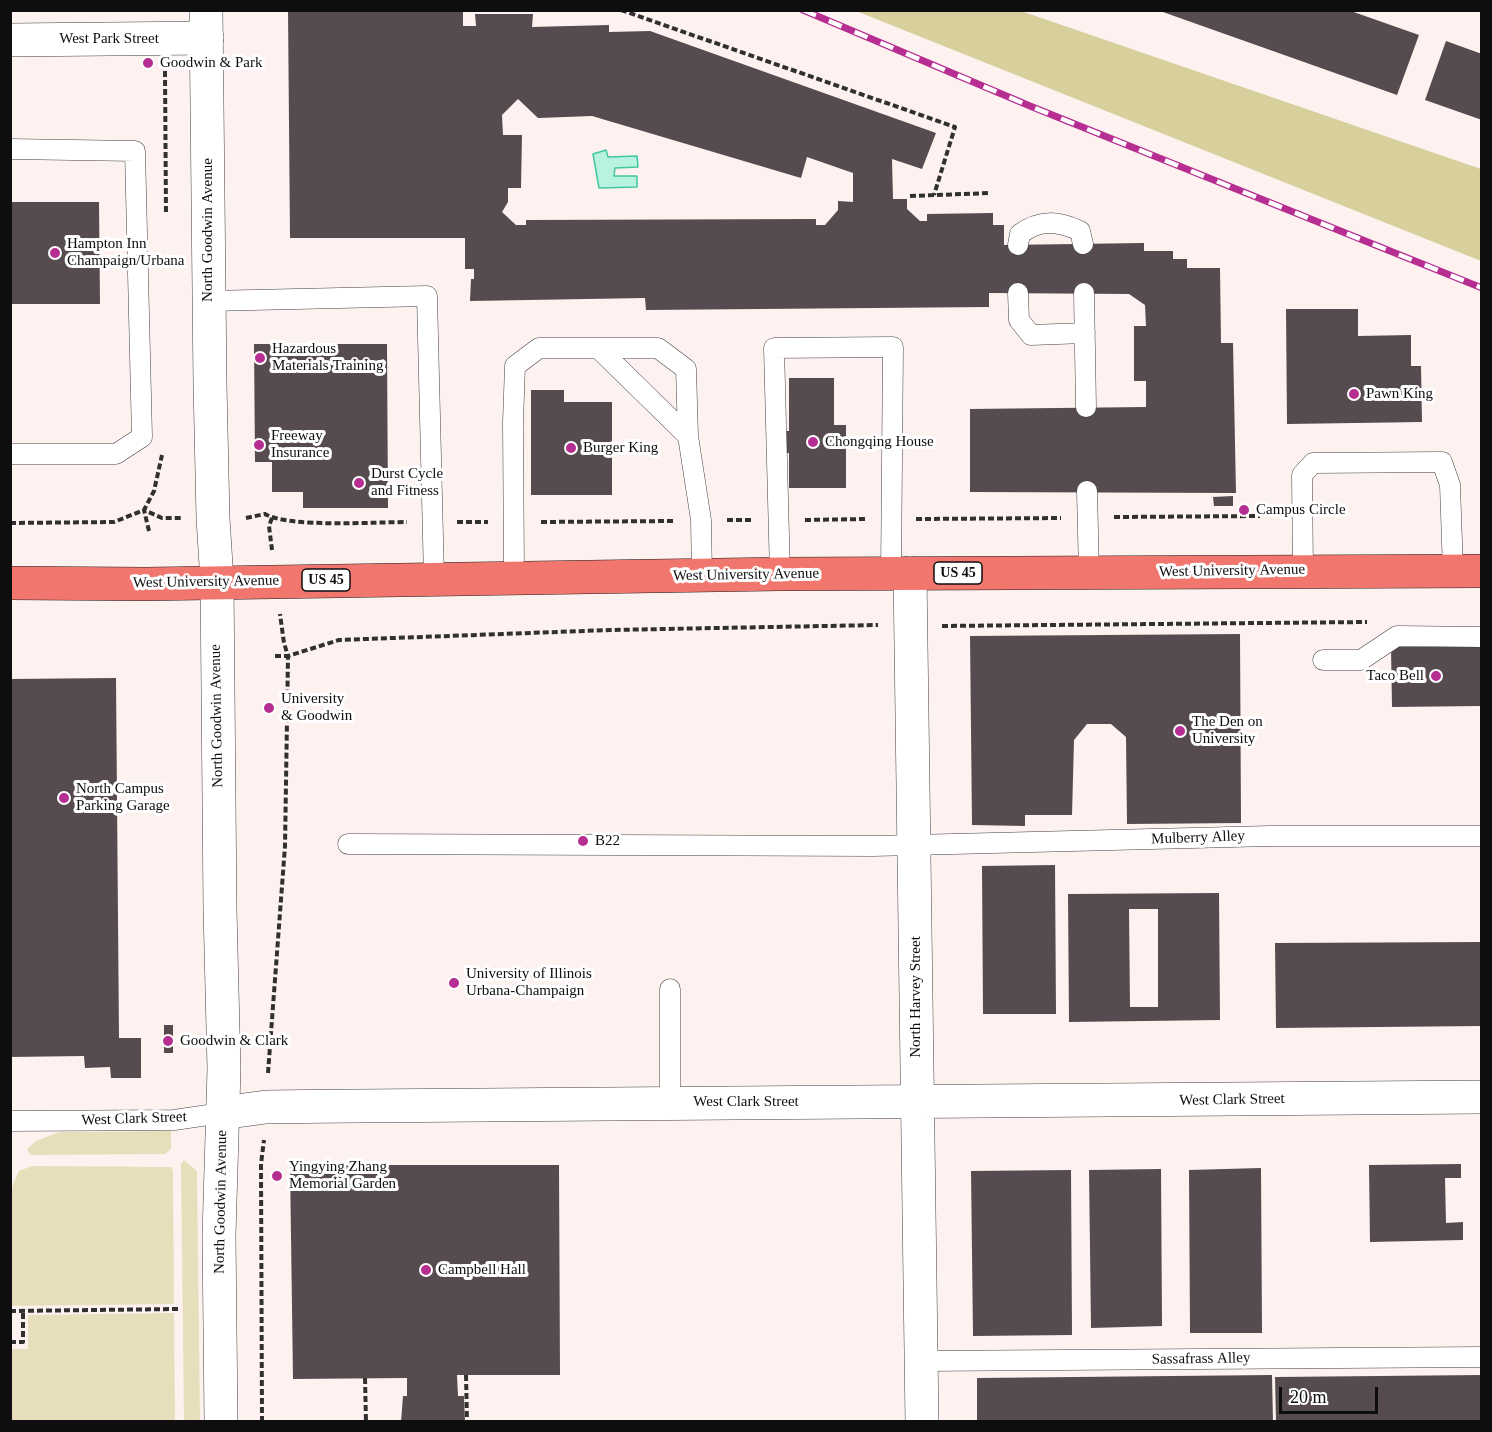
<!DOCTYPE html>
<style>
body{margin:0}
#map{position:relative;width:1492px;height:1432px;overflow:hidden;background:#fef2f0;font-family:Georgia,serif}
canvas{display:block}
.frame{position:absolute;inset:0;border:12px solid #0e0e0e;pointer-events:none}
.scale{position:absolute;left:1279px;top:1387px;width:99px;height:27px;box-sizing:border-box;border:3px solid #0e0e0e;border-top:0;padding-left:8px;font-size:18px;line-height:21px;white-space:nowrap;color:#0e0e0e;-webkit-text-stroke:4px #fff;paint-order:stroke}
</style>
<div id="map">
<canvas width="1492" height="1432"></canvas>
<div class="frame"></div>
<div class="scale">20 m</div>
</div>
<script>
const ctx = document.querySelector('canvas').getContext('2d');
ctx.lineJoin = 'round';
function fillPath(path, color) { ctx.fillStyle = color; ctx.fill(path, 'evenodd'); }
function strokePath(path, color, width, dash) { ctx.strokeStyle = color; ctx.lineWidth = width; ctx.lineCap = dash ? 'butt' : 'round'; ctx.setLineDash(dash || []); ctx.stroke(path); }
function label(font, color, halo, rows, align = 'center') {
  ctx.font = font + ' Georgia,serif'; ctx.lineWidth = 6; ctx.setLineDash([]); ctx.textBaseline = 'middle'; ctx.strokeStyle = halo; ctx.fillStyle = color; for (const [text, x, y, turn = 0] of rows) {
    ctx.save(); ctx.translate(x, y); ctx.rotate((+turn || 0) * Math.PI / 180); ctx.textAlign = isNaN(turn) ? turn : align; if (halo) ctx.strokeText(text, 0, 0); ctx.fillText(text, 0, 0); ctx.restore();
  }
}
fillPath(new Path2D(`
 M 171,1131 L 171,1149 L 165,1154 L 31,1155 L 27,1149 L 36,1141 L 59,1132 Z
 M 184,1160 L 197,1171 L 200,1421 L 184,1421 L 181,1164 Z
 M 32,1166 L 171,1167 L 173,1171 L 174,1304 L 11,1306 L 11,1189 L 19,1171 Z
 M 174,1313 L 175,1421 L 11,1421 L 11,1349 L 28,1349 L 28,1315 Z`), '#e7debb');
fillPath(new Path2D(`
 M 856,11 L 1021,11 L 1481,169 L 1481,261 Z`), '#d7cf9c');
const water = new Path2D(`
 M 606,150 L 608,157 L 637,156 L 638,167 L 615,168 L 614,176 L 637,176 L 637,187 L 599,188 L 593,154 Z`);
fillPath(water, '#b8f3e0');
strokePath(water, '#43c6a0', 1.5);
fillPath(new Path2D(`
 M 288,10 L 463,10 L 463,26 L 476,26 L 475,14 L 533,14 L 532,27 L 609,25 L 609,32 L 650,31 L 936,133 L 922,169 L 892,159 L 893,199 L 907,199 L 907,209 L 920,221 L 927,221 L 927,214 L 993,213 L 993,225 L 1004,225 L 1004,245 L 1144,243 L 1144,251 L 1173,251 L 1173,259 L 1187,259 L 1187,268 L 1220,268 L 1221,343 L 1233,343 L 1236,493 L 970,492 L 970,409 L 1146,407 L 1146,381 L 1134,381 L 1134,326 L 1146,326 L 1145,305 L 1129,294 L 989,293 L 989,307 L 646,310 L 645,298 L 470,301 L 471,279 L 474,279 L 474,269 L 465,269 L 465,238 L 290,238 ZM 518,99 L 538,118 L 592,116 L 801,178 L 807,157 L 853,173 L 853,202 L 838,201 L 838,210 L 825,225 L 816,225 L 816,219 L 526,220 L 526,225 L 516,225 L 502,212 L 508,202 L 508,188 L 521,188 L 522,135 L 503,135 L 502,115 Z
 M 1348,10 L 1419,35 L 1397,95 L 1160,11 Z
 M 1446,41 L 1482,54 L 1482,120 L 1425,100 Z
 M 10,202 L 99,202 L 100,304 L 10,304 Z
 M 1286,309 L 1358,309 L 1358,336 L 1411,335 L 1411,366 L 1421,366 L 1422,422 L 1287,424 Z
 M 254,344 L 387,344 L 388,508 L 303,508 L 303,492 L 272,492 L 272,462 L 255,462 Z
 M 789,378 L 834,378 L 834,425 L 846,425 L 846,488 L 789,488 L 789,453 L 780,454 L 780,431 L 789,431 Z
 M 531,390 L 564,390 L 564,402 L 612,402 L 612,495 L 531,495 Z
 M 1233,496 L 1233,506 L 1214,506 L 1213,497 Z
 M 1240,634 L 1241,823 L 1127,824 L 1126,737 L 1111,724 L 1087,724 L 1074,740 L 1072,815 L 1025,815 L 1025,826 L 972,825 L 970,636 Z
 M 1391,647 L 1481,647 L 1481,706 L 1392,707 Z
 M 116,678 L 119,1038 L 141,1038 L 141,1078 L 111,1078 L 110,1067 L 85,1068 L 84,1056 L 10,1057 L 10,679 Z
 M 1055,865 L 1056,1014 L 983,1014 L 982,866 Z
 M 1219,893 L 1220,1020 L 1069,1022 L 1068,894 ZM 1129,909 L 1158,909 L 1158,1007 L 1130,1007 Z
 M 1482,942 L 1482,1026 L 1276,1028 L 1275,943 Z
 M 164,1025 L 173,1025 L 173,1053 L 164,1053 Z
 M 1461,1164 L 1461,1178 L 1445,1178 L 1446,1223 L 1463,1222 L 1463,1240 L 1370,1242 L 1369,1165 Z
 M 290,1165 L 559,1165 L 560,1375 L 457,1375 L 458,1396 L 464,1396 L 465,1422 L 401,1422 L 403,1396 L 407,1396 L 407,1378 L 293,1379 Z
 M 1261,1168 L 1262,1333 L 1190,1333 L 1189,1170 Z
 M 1161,1169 L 1162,1326 L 1091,1328 L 1089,1170 Z
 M 1071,1170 L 1072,1335 L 973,1336 L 971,1171 Z
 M 1272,1375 L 1273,1422 L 977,1422 L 977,1378 Z
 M 1482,1375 L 1482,1422 L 1276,1422 L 1275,1377 Z`), '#564b4e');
const service = new Path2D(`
 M 10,149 L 135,151 L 142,437 L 116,454 L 10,454
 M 1018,245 L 1020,234 C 1040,219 1058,221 1080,231 L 1083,244
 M 1018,293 L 1019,320 L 1031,335 L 1085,333
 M 1084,293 L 1086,407
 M 209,301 L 427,296 L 434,578
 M 599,349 L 688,436
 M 1087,491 L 1089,573
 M 1303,571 L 1302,475 L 1313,463 L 1442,462 L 1450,485 L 1453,571
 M 780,574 L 774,348 L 893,347 L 891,574
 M 514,578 L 513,422 L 515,366 L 539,348 L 658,348 L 686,369 L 688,436 L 701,520 L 702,576
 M 1323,660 L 1361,660 L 1397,636 L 1482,637
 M 348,844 L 873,846 L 1271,836 L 1482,836
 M 670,989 L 670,1102
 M 10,1121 L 174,1120 L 222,1113
 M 921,1361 L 1482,1357`);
const minor = new Path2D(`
 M 10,40 L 207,38
 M 910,573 L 922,1422
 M 222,1113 L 266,1107 C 671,1102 1076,1102 1482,1097`);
const tertiary = new Path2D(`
 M 206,10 L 210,384 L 213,518 L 217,581 L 220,909 L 224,1069 L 219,1235 L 221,1422`);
const primary = new Path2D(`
 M 10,583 L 146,584 L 780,574 L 1482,571`);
strokePath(service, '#414141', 21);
strokePath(minor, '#414141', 34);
strokePath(tertiary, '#414141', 34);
strokePath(primary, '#1f1f1f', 34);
strokePath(new Path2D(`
 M 621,10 L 955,127 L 934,195
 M 165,71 L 166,214
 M 910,196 L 991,193
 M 1114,517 L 1260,516
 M 246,518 L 265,514 C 288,528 377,522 407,522
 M 272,518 L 269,526 L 272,550
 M 916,519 L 1061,518
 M 727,520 L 752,520
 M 805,520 L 866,519
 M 457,522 L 488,522
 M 541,522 L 674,521
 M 10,523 L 114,522 L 144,510 L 154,491 L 162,455
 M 149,531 L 144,510 L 162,518 L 181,518
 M 942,626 L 1367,622
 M 275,656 L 288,656 L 284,643 L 280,614
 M 268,1073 L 285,846 L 288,656 L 339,640 L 610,630 L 878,625
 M 10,1311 L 178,1309
 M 10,1342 L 23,1342 L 23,1311
 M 466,1375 L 467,1422
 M 365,1378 L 366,1422
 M 262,1422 L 261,1164 L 264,1140`), '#303030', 4, [6, 3]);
strokePath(service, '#fff', 20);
strokePath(minor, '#fff', 33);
strokePath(tertiary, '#fff', 33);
strokePath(primary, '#f1776e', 33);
const rail = new Path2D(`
 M 803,10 L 1030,106 L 1482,288`);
strokePath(rail, '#b72e92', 7);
strokePath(rail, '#fff', 4.5, [14]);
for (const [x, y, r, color] of [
 [148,63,6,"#b72e92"],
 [55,253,6,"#b72e92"],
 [260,358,6,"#b72e92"],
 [1354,394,6,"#b72e92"],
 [813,442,6,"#b72e92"],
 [259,445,6,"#b72e92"],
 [571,448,6,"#b72e92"],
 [359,483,6,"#b72e92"],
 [1244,510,6,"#b72e92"],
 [1436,676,6,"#b72e92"],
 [269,708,6,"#b72e92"],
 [1180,731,6,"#b72e92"],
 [64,798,6,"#b72e92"],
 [583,841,6,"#b72e92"],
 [454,983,6,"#b72e92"],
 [168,1041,6,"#b72e92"],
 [277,1176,6,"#b72e92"],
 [426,1270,6,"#b72e92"]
]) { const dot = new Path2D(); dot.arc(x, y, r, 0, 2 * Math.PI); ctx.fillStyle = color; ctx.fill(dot); strokePath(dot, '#fff', 2); }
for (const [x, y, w] of [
 [958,573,48],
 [326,580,48]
]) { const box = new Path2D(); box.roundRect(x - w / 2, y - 11, w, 22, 4.5); ctx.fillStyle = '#fff'; ctx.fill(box); strokePath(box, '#0e0e0e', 1.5); }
label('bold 14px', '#0e0e0e', null, [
 ["US 45",958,573],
 ["US 45",326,580]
]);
label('15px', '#0e0e0e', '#fff', [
 ["West Park Street",109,39],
 ["North Goodwin Avenue",208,230,-90],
 ["West University Avenue",1232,571,-1],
 ["West University Avenue",746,575,-1],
 ["West University Avenue",206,582,-1],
 ["North Goodwin Avenue",217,716,-91],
 ["Mulberry Alley",1198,838,-2],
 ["North Harvey Street",916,997,-90],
 ["West Clark Street",1232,1100,-1],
 ["West Clark Street",746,1102],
 ["West Clark Street",134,1119,-2],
 ["North Goodwin Avenue",221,1202,-89],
 ["Sassafrass Alley",1201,1359,-1]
]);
label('15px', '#0e0e0e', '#fff', [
 ["Goodwin & Park",160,63],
 ["Hampton Inn",67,244],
 ["Champaign/Urbana",67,261],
 ["Hazardous",272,349],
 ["Materials Training",272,366],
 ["Pawn King",1366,394],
 ["Freeway",271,436],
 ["Insurance",271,453],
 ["Chongqing House",825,442],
 ["Burger King",583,448],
 ["Durst Cycle",371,474],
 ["and Fitness",371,491],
 ["Campus Circle",1256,510],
 ["Taco Bell",1424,676,"right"],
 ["University",281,699],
 ["& Goodwin",281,716],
 ["The Den on",1192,722],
 ["University",1192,739],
 ["North Campus",76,789],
 ["Parking Garage",76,806],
 ["B22",595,841],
 ["University of Illinois",466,974],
 ["Urbana-Champaign",466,991],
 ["Goodwin & Clark",180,1041],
 ["Yingying Zhang",289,1167],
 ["Memorial Garden",289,1184],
 ["Campbell Hall",438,1270]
], 'left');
</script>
